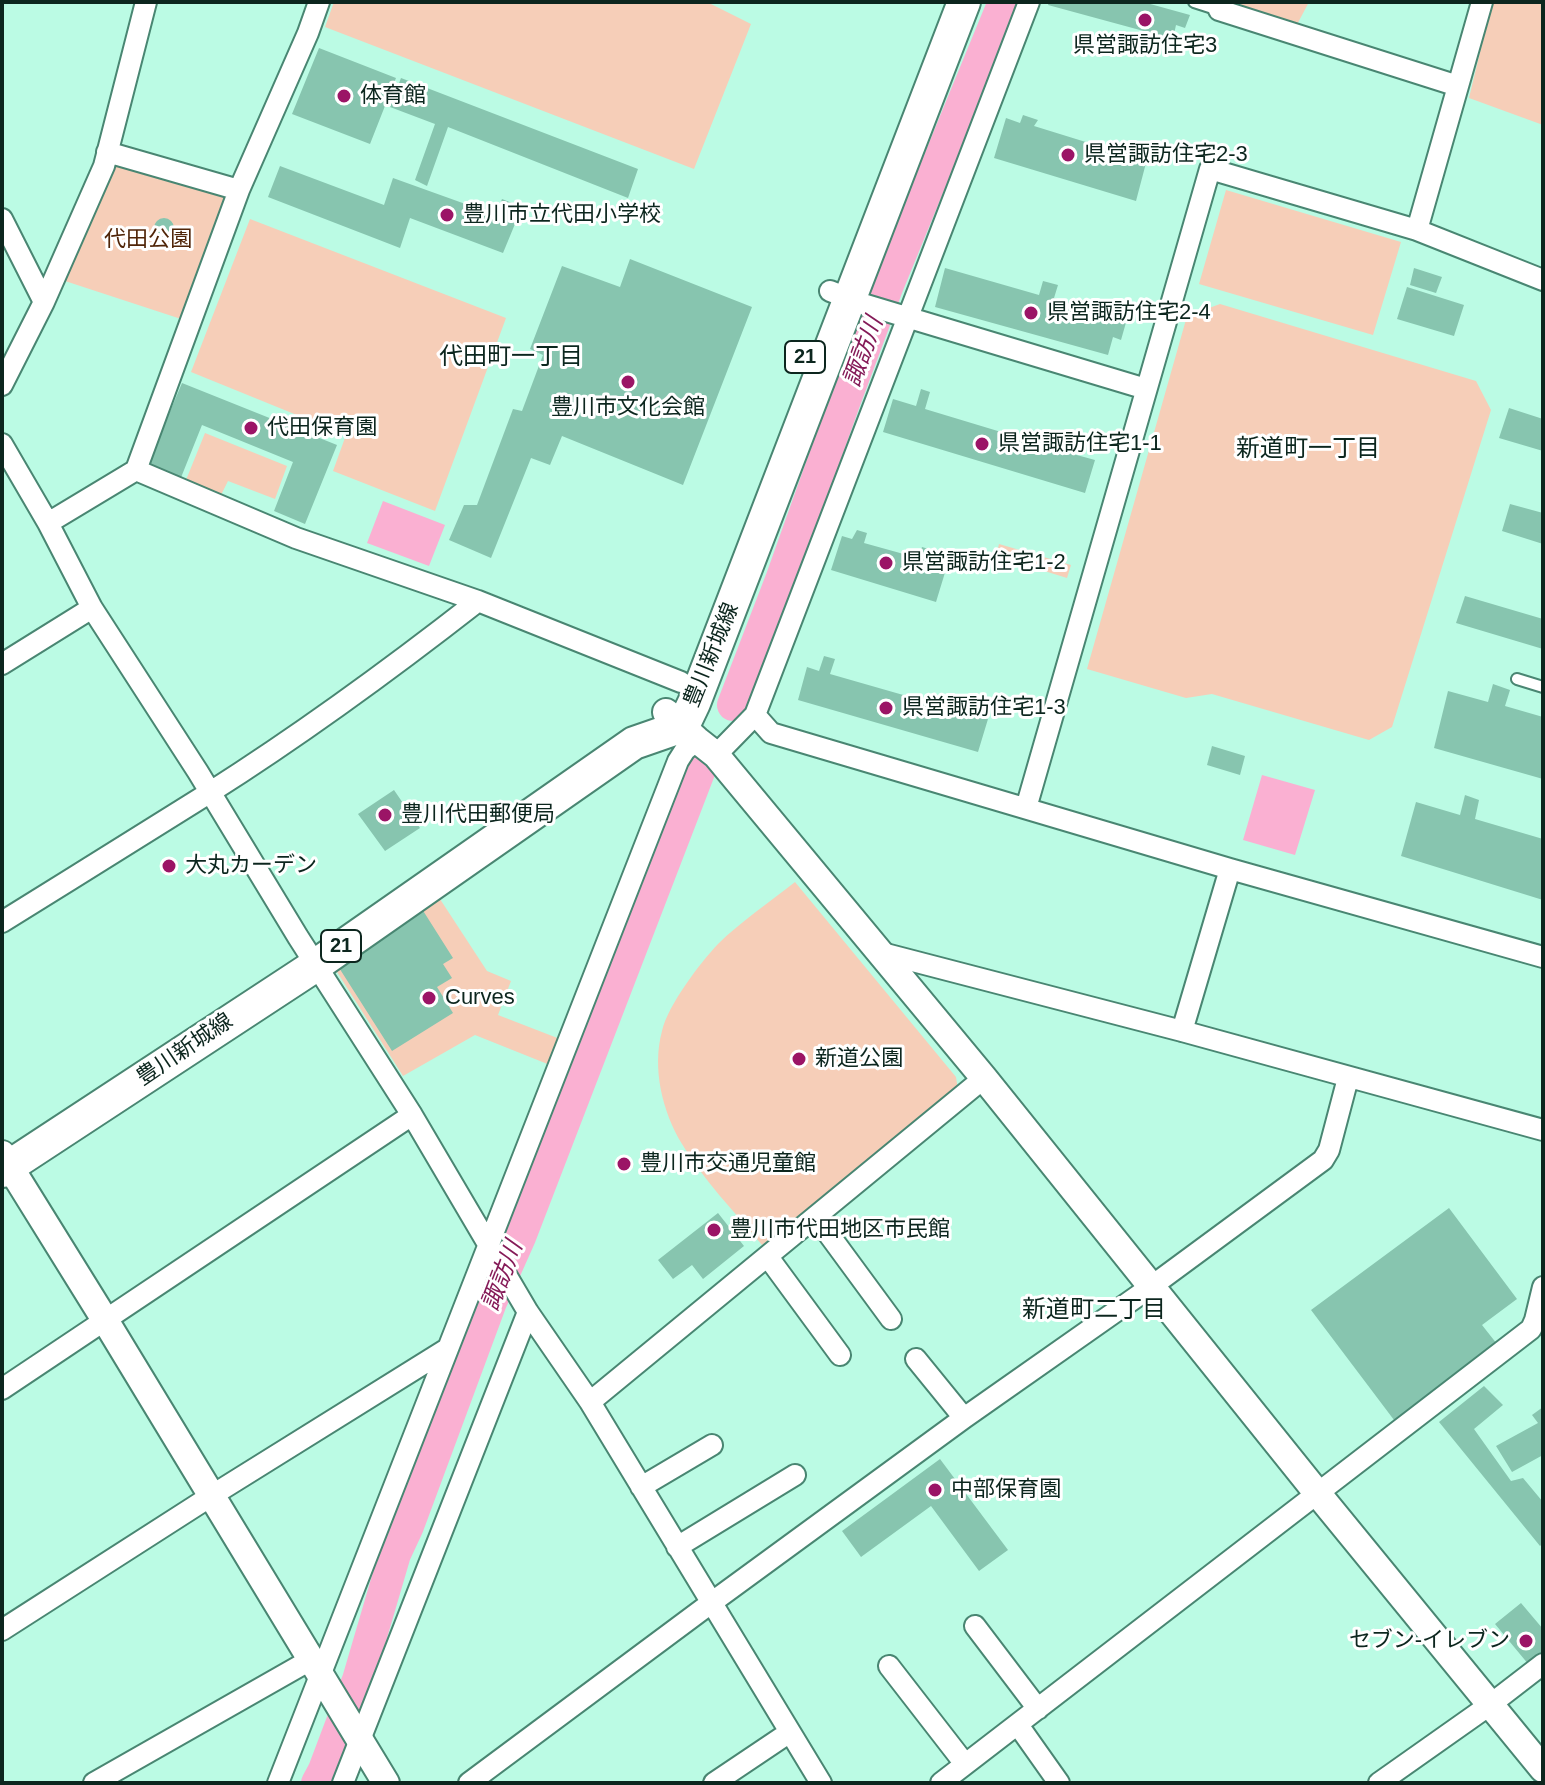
<!DOCTYPE html>
<meta charset="utf-8">
<style>
body{margin:0}
#map{position:relative;width:1545px;height:1785px;overflow:hidden;background:#bbfbe4;font-family:Arial,sans-serif}
canvas{display:block}
.frame{position:absolute;inset:0;border:4px solid #0c261e;pointer-events:none}
</style>
<div id="map">
<canvas width="1545" height="1785"></canvas>
<div class="frame"></div>
</div>
<script>
const ctx = document.querySelector('canvas').getContext('2d');
ctx.lineJoin = 'round';
function fillPath(path, color) { ctx.fillStyle = color; ctx.fill(path, 'evenodd'); }
function strokePath(path, color, width, dash) { ctx.strokeStyle = color; ctx.lineWidth = width; ctx.lineCap = dash ? 'butt' : 'round'; ctx.setLineDash(dash || []); ctx.stroke(path); }
function label(font, color, halo, rows, align = 'center') {
  ctx.font = font + ' Arial,"Noto Sans JP",sans-serif'; ctx.lineWidth = 6; ctx.setLineDash([]); ctx.textBaseline = 'middle'; ctx.strokeStyle = halo; ctx.fillStyle = color; for (const [text, x, y, turn = 0] of rows) {
    ctx.save(); ctx.translate(x, y); ctx.rotate((+turn || 0) * Math.PI / 180); ctx.textAlign = isNaN(turn) ? turn : align; if (halo) ctx.strokeText(text, 0, 0); ctx.fillText(text, 0, 0); ctx.restore();
  }
}
fillPath(new Path2D(`
 M 334,2 L 707,2 L 751,24 L 694,169 L 325,27 Z
 M 1236,2 L 1309,2 L 1293,32 Z
 M 1492,2 L 1543,2 L 1543,125 L 1469,98 Z
 M 119,163 L 224,192 L 229,201 L 181,319 L 65,281 L 113,168 Z
 M 1226,190 L 1401,242 L 1373,335 L 1199,284 Z
 M 250,219 L 506,318 L 435,511 L 333,471 L 346,435 L 191,372 Z
 M 1220,304 L 1476,381 L 1491,410 L 1392,727 L 1369,740 L 1212,694 L 1186,698 L 1087,669 L 1187,316 Z
 M 205,433 L 287,466 L 275,499 L 228,481 L 221,495 L 186,480 Z
 M 999,544 L 1071,565 L 1067,578 L 996,556 Z
 M 795,882 L 956,1077 L 958,1090 L 762,1245 C 735,1212 703,1180 682,1144 C 662,1111 652,1068 662,1031 C 668,1005 700,963 718,944 C 739,923 771,901 795,882 Z
 M 438,896 L 487,971 L 511,981 L 498,1015 L 560,1039 L 550,1065 L 475,1035 L 403,1076 L 332,964 Z`), '#f6ceb8');
fillPath(new Path2D(`
 M 383,501 L 445,525 L 429,566 L 367,543 Z
 M 1262,775 L 1315,790 L 1295,855 L 1243,840 Z`), '#fab0d2');
strokePath(new Path2D(`
 M 733,705 L 781,580 L 844,403 L 888,285 L 1004,2
 M 317,1783 L 324,1770 L 358,1680 L 395,1554 L 408,1526 L 491,1302 L 520,1237 L 699,772`), '#fab0d2', 32);
fillPath(new Path2D(`
 M 1049,2 L 1143,2 L 1190,15 L 1185,28 L 1176,25 L 1173,39 L 1048,5 Z
 M 319,48 L 396,78 L 370,144 L 292,114 Z
 M 401,78 L 638,169 L 628,198 L 448,127 L 427,186 L 415,180 L 435,124 L 390,107 Z
 M 1023,115 L 1038,120 L 1034,126 L 1118,152 L 1120,142 L 1142,150 L 1140,159 L 1146,163 L 1136,201 L 994,158 L 1006,118 L 1020,123 Z
 M 280,166 L 384,205 L 393,178 L 496,215 L 502,199 L 522,207 L 503,253 L 410,218 L 400,248 L 268,197 Z
 M154 228a10 10 0 1 1 20 0a10 10 0 1 1-20 0Z
 M 630,259 L 752,307 L 683,485 L 562,436 L 550,465 L 531,458 L 491,558 L 449,540 L 464,505 L 477,505 L 513,409 L 522,411 L 543,355 L 530,349 L 562,266 L 620,287 Z
 M 945,268 L 1039,295 L 1043,281 L 1058,285 L 1054,298 L 1127,319 L 1121,340 L 1113,337 L 1108,355 L 935,307 Z
 M 1414,268 L 1442,277 L 1436,293 L 1410,285 Z
 M 1407,287 L 1464,305 L 1454,336 L 1397,319 Z
 M 182,383 L 337,445 L 305,524 L 274,511 L 293,462 L 202,425 L 180,480 L 147,466 Z
 M 921,389 L 930,392 L 925,409 L 1064,451 L 1069,434 L 1078,437 L 1073,454 L 1095,460 L 1085,493 L 883,432 L 893,399 L 916,406 Z
 M 1509,408 L 1543,419 L 1543,451 L 1499,438 Z
 M 1510,504 L 1543,513 L 1543,544 L 1502,531 Z
 M 857,530 L 867,533 L 864,543 L 918,558 L 922,547 L 932,550 L 929,560 L 947,566 L 936,602 L 831,570 L 842,536 L 852,539 Z
 M 1465,596 L 1543,619 L 1543,649 L 1456,623 Z
 M 824,656 L 835,659 L 830,674 L 966,713 L 969,700 L 976,702 L 973,715 L 988,719 L 978,752 L 798,700 L 807,667 L 819,671 Z
 M 1493,684 L 1510,690 L 1505,706 L 1543,717 L 1543,779 L 1434,748 L 1448,691 L 1488,702 Z
 M 1212,746 L 1245,756 L 1240,775 L 1207,765 Z
 M 394,790 L 420,828 L 385,851 L 358,814 Z
 M 1465,795 L 1479,800 L 1475,819 L 1543,839 L 1543,900 L 1401,856 L 1416,802 L 1460,815 Z
 M 422,909 L 453,958 L 443,964 L 452,978 L 437,987 L 453,1013 L 392,1051 L 336,963 Z
 M 1449,1208 L 1517,1299 L 1482,1325 L 1497,1344 L 1394,1420 L 1311,1310 Z
 M 718,1213 L 744,1246 L 703,1279 L 692,1265 L 673,1279 L 658,1260 Z
 M 1484,1386 L 1503,1405 L 1474,1429 L 1511,1481 L 1523,1478 L 1543,1502 L 1543,1543 L 1540,1546 L 1439,1422 Z
 M 1543,1407 L 1543,1455 L 1512,1472 L 1496,1446 L 1538,1423 L 1532,1415 Z
 M 940,1459 L 1008,1550 L 979,1571 L 931,1506 L 861,1557 L 842,1531 Z
 M 1521,1603 L 1543,1629 L 1543,1653 L 1529,1665 L 1495,1624 Z`), '#87c5af');
const service = new Path2D(`
 M 1194,2 L 1219,10
 M 1517,679 L 1543,687`);
const minor = new Path2D(`
 M 1223,2 L 1219,10 L 1458,86
 M 107,152 L 239,190
 M 2,219 L 44,302
 M 1417,230 L 1482,2
 M 830,291 L 863,304 L 1146,389
 M 2,385 L 44,302 L 104,166 L 146,2
 M 2,444 L 48,523 L 92,608 L 198,772 L 298,937 L 412,1115 L 528,1312 L 590,1402 L 821,1783
 M 136,470 L 296,538 L 478,601 L 681,682
 M 48,523 L 136,470 L 239,190 L 308,33 L 319,2
 M 2,664 L 92,608
 M 755,715 L 771,733 L 1230,869 L 1543,957
 M 716,755 L 755,715 L 1029,2
 M 1026,808 L 1210,169 L 1417,230 L 1543,280
 M 2,922 C 71,879 141,836 209,793 C 302,734 391,669 478,601
 M 882,953 L 1182,1031 L 1543,1130
 M 1182,1031 L 1230,869
 M 816,1217 L 891,1319
 M 768,1257 L 840,1355
 M 916,1359 L 964,1418
 M 2,1389 L 412,1115
 M 590,1402 L 984,1078
 M 641,1487 L 712,1445
 M 677,1547 L 795,1475
 M 975,1626 L 1038,1709
 M 2,1630 L 211,1496 L 447,1349
 M 889,1666 L 965,1764
 M 1018,1725 L 1059,1783
 M 94,1783 L 312,1659
 M 278,1783 L 678,761 L 685,750 L 697,740
 M 343,1783 L 528,1312
 M 469,1783 L 711,1603 L 964,1418 L 1152,1286 L 1323,1160 L 1329,1150 L 1348,1078
 M 714,1783 L 790,1732
 M 941,1783 L 1531,1329 L 1535,1320 L 1543,1287
 M 1379,1783 L 1491,1704 L 1543,1664`);
const tertiary = new Path2D(`
 M 666,712 L 697,740 L 716,755 L 984,1078 L 1318,1494 L 1543,1769
 M 2,1154 L 105,1320 L 386,1783`);
const primary = new Path2D(`
 M 2,1171 L 316,965 L 634,743 L 683,726 L 694,703 L 964,2`);
strokePath(service, '#498672', 14);
strokePath(minor, '#498672', 24);
strokePath(tertiary, '#498672', 30);
strokePath(primary, '#498672', 36);
strokePath(service, '#fff', 10);
strokePath(minor, '#fff', 20);
strokePath(tertiary, '#fff', 26);
strokePath(primary, '#fff', 32);
for (const [x, y, r, color] of [
 [1145,20,8,"#9b1466"],
 [344,96,8,"#9b1466"],
 [1068,155,8,"#9b1466"],
 [447,215,8,"#9b1466"],
 [1031,313,8,"#9b1466"],
 [628,382,8,"#9b1466"],
 [251,428,8,"#9b1466"],
 [982,444,8,"#9b1466"],
 [886,563,8,"#9b1466"],
 [886,708,8,"#9b1466"],
 [385,815,8,"#9b1466"],
 [169,866,8,"#9b1466"],
 [429,998,8,"#9b1466"],
 [799,1059,8,"#9b1466"],
 [624,1164,8,"#9b1466"],
 [714,1230,8,"#9b1466"],
 [935,1490,8,"#9b1466"],
 [1526,1641,8,"#9b1466"]
]) { const dot = new Path2D(); dot.arc(x, y, r, 0, 2 * Math.PI); ctx.fillStyle = color; ctx.fill(dot); strokePath(dot, '#fff', 3); }
for (const [x, y, w] of [
 [805,357,40],
 [341,946,40]
]) { const box = new Path2D(); box.roundRect(x - w / 2, y - 16, w, 32, 6); ctx.fillStyle = '#fff'; ctx.fill(box); strokePath(box, '#0c261e', 2); }
label('bold 20px', '#0c261e', null, [
 ["21",805,357],
 ["21",341,946]
]);
label('22px', '#0c261e', '#fff', [
 ["県営諏訪住宅3",1145,46,"center"],
 ["体育館",360,96],
 ["県営諏訪住宅2-3",1084,155],
 ["豊川市立代田小学校",463,215],
 ["県営諏訪住宅2-4",1047,313],
 ["豊川市文化会館",628,408,"center"],
 ["代田保育園",267,428],
 ["県営諏訪住宅1-1",998,444],
 ["県営諏訪住宅1-2",902,563],
 ["県営諏訪住宅1-3",902,708],
 ["豊川代田郵便局",401,815],
 ["大丸カーデン",185,866],
 ["Curves",445,998],
 ["新道公園",815,1059],
 ["豊川市交通児童館",640,1164],
 ["豊川市代田地区市民館",730,1230],
 ["中部保育園",951,1490],
 ["セブン-イレブン",1510,1641,"right"]
], 'left');
label('22px', '#502508', '#fff', [
 ["代田公園",148,240]
]);
label('22px', '#0c261e', '#fff', [
 ["豊川新城線",712,655,-68],
 ["豊川新城線",185,1050,-34]
]);
label('italic 24px', '#851b58', '#fff', [
 ["諏訪川",864,352,-70],
 ["諏訪川",503,1276,-69]
]);
label('24px', '#0c261e', '#fff', [
 ["代田町一丁目",511,357],
 ["新道町一丁目",1308,449],
 ["新道町二丁目",1094,1310]
]);
</script>
